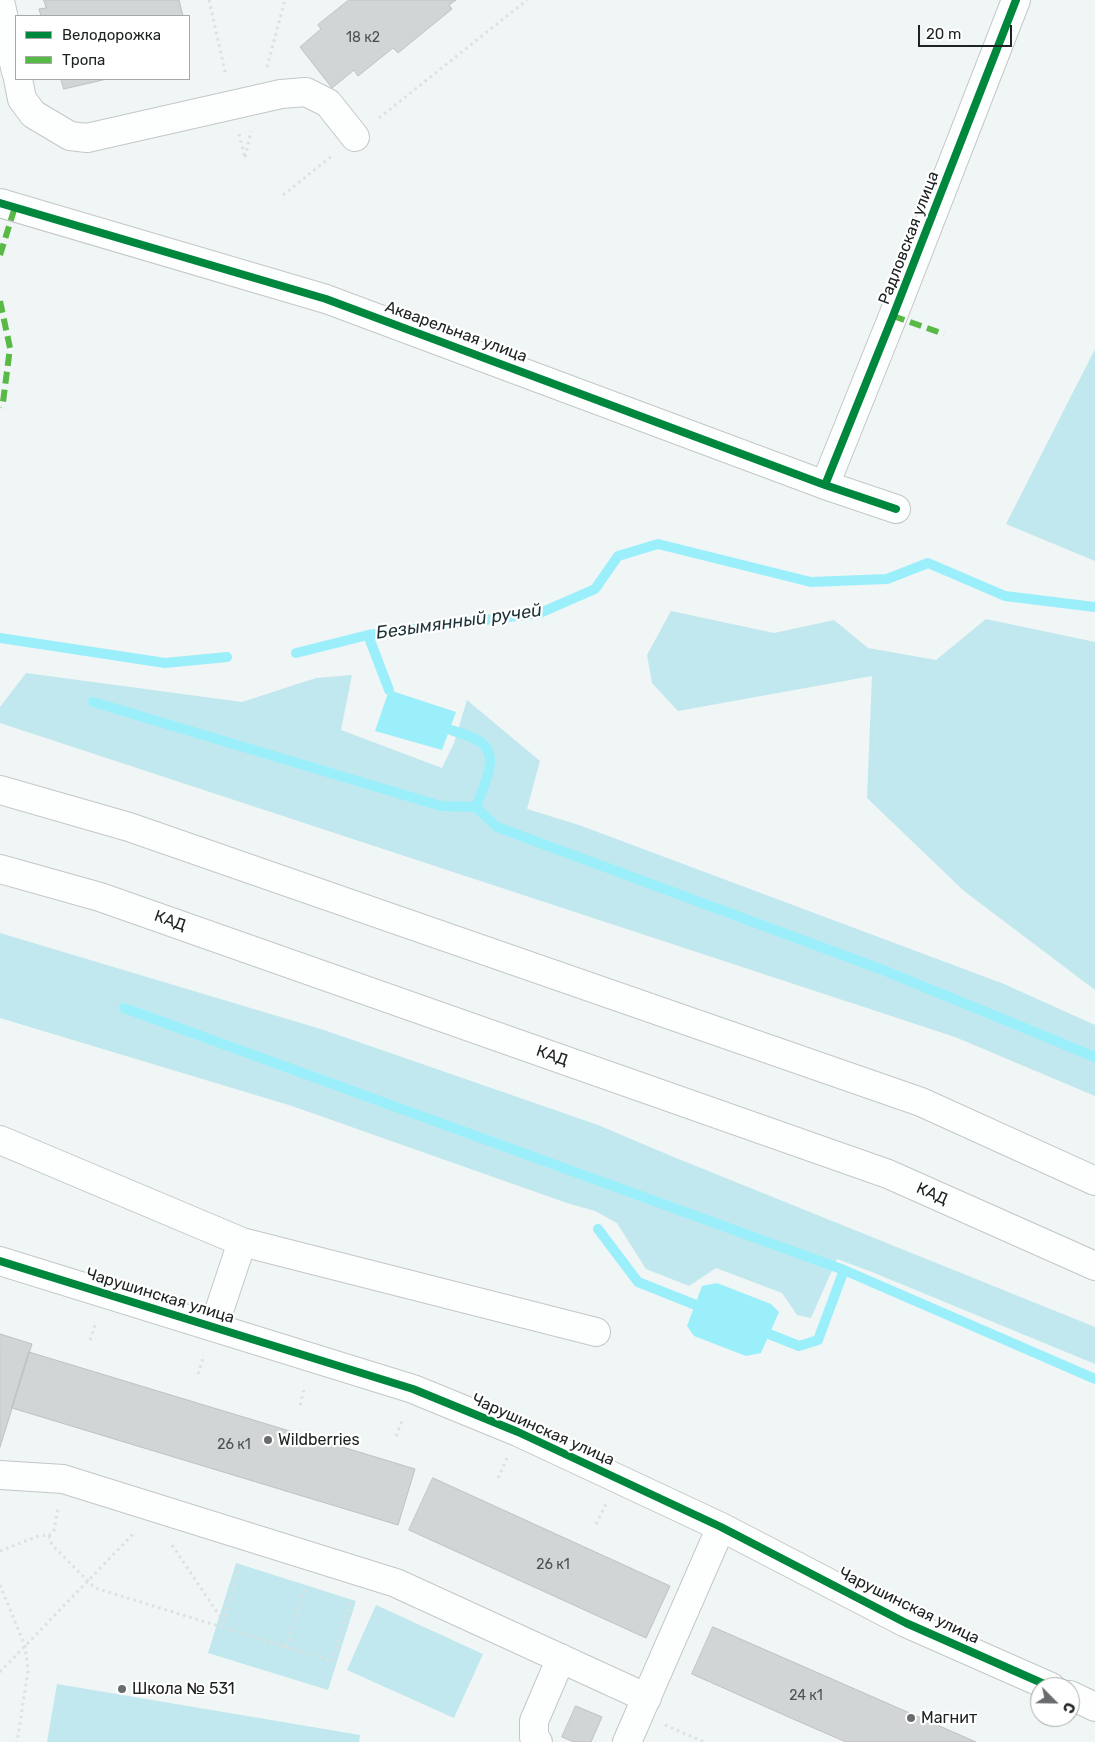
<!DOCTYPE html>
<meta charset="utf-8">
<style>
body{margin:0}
#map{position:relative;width:1095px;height:1742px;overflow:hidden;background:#f0f5f5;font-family:Rubik,sans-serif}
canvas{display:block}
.legend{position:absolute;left:15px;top:15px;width:175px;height:65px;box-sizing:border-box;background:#fff;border:1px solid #a6a7a7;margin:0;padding:6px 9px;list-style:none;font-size:15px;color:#202323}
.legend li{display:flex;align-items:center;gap:10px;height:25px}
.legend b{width:25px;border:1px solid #a6a7a7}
.north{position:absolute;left:1030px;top:1677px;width:50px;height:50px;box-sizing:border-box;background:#fff;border:1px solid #a6a7a7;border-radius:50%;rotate:113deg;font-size:14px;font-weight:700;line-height:20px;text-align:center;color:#202323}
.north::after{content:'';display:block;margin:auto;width:18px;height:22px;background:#696c6c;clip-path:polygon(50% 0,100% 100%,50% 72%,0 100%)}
.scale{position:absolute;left:918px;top:25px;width:94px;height:22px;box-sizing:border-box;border:2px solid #202323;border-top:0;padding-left:6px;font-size:15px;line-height:18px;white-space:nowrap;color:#202323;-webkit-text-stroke:4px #fff;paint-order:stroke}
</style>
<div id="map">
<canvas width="1095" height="1742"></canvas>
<ul class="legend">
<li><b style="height:6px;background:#00873e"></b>Велодорожка</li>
<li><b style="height:6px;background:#58b947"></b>Тропа</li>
</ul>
<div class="north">С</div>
<div class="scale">20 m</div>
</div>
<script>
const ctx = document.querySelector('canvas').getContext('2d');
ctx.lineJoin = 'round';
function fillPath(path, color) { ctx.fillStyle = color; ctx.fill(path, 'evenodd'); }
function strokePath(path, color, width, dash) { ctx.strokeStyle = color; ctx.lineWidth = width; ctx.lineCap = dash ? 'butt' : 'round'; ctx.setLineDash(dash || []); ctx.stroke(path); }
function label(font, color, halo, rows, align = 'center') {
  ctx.font = font + ' Rubik,sans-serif'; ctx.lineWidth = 4.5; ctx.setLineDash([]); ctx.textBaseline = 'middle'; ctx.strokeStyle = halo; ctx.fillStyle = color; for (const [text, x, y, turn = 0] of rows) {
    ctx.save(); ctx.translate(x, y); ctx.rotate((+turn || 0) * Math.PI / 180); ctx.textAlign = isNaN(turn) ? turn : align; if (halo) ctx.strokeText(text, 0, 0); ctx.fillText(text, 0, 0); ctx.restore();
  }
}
fillPath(new Path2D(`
 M 1095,349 L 1095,561 L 1006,524 Z
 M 671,611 L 774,633 L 834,620 L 868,648 L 936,660 L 986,619 L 1095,642 L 1095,990 L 964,891 L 867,798 L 872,676 L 678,711 L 652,683 L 647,655 Z
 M 26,673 L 242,702 L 316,678 L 352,675 L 341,730 L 442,768 L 454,743 L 467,700 L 540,761 L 527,809 L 579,825 L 1004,984 L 1095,1025 L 1095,1096 L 955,1037 L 0,723 L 0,707 Z
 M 0,933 L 324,1030 L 598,1125 L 676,1158 L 1095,1327 L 1095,1364 L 872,1272 L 837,1259 L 811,1318 L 797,1315 L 782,1293 L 716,1268 L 689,1286 L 646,1269 L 617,1223 L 595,1211 L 567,1203 L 292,1106 L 0,1018 Z
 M 236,1563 L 356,1601 L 328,1690 L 208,1653 Z
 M 376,1605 L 483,1654 L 454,1718 L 347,1670 Z
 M 57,1684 L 360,1735 L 359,1742 L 47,1742 Z`), '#c1e8ee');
fillPath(new Path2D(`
 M 389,690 L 456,712 L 442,750 L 375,731 Z
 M 717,1283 L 771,1304 L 779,1312 L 761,1353 L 746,1356 L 694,1336 L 687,1326 L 702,1286 Z`), '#9beffb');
strokePath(new Path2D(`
 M 368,635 L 389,690
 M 0,638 L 165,663 L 227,657
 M 296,653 L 368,635 L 540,613 L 595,589 L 618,556 L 658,544 L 811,582 L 887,579 L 928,563 L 1005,596 L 1095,607
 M 93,702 L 441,806 L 476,807 L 497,827 L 883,970 L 1095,1057
 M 451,730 C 459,733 469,735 477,740 C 503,753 483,787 476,807
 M 124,1008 L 844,1270 L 1095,1379
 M 598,1229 L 638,1282 L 706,1309
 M 759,1330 L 799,1346 L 818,1340 L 844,1270`), '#9beffb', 10);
const building = new Path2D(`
 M 44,0 L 179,0 L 183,16 L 41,16 L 39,9 L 46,8 Z
 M 349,0 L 456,0 L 449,5 L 452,9 L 398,53 L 393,48 L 358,76 L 354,70 L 332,88 L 300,47 L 321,29 L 318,25 Z
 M 61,79 L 107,79 L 64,89 Z
 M 0,1334 L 32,1344 L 0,1447 Z
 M 29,1352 L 415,1469 L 398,1525 L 12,1408 Z
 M 433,1478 L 670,1586 L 646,1638 L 409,1530 Z
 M 713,1627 L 816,1672 L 976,1742 L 846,1742 L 793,1719 L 692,1674 Z
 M 576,1706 L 602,1717 L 591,1742 L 574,1742 L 562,1737 Z`);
fillPath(building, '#d1d5d5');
strokePath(building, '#bdc1c1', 1);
const minor = new Path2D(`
 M 0,1 L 16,72
 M 18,79 L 22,99 L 33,114 L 70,136 L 87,138 L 281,94 L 306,92 L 328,103 L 355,137
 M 0,203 L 326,299 L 825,485 L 896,509
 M 825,485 L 893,316 L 1016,0
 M 0,1140 L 242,1242 L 214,1326
 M 242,1242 L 596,1332
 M 0,1261 L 413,1389 L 518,1432 L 721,1527 L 906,1623 L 1051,1687
 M 0,1475 L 63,1479 L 396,1583 L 647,1698
 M 1070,1695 L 1095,1707
 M 538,1742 L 534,1737 L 534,1721 L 561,1658
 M 627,1742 L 721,1527`);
const highway = new Path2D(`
 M 0,790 L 129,827 L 921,1102 L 1095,1181
 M 0,869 L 100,897 L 888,1174 L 1095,1266`);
strokePath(minor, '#c3c7c7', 30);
strokePath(highway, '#c3c7c7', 30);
strokePath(new Path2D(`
 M 209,0 L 226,76
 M 267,67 L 285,0
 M 379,118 L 527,0
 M 239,134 L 245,157
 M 245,157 L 251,131
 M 283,195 L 333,155
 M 90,1340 L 96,1322
 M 198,1374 L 204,1355
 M 300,1405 L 305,1386
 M 396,1436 L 403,1418
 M 498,1478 L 507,1458
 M 596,1524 L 606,1504
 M 49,1536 L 54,1530 L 58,1509
 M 172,1545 L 223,1621
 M 0,1551 L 41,1535 L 49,1536 L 52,1545 L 95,1588 L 332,1661 L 351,1601
 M 0,1585 L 25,1646 L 28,1671 L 17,1742
 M 223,1623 L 240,1566
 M 286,1647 L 305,1587
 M 0,1672 L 135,1532
 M 665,1725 L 704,1742`), '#dfe0e0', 3, [2.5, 4]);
strokePath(minor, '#fdfefe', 28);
strokePath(highway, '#fdfefe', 28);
strokePath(new Path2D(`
 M 0,255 L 15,207
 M 0,301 L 10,348 L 3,402 L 0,407
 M 893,316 L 944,334`), '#58b947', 6, [12, 6]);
strokePath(new Path2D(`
 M 0,203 L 326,299 L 825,485 L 896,509
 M 825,485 L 893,316 L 1016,0
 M 0,1261 L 413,1389 L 518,1432 L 721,1527 L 906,1623 L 1051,1687`), '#00873e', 8);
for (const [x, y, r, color] of [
 [268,1440,5,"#696c6c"],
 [122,1689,5,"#696c6c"],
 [911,1718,5,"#696c6c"]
]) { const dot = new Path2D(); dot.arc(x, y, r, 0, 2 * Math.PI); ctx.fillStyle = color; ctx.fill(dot); strokePath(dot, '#fff', 2); }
label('14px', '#4c5050', null, [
 ["18 к2",363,38],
 ["26 к1",234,1445],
 ["26 к1",553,1565],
 ["24 к1",806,1696]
]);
label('16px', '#202323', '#fff', [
 ["Радловская улица",909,238,-69],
 ["Акварельная улица",456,332,20],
 ["КАД",170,921,19],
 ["КАД",552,1056,19],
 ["КАД",932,1194,24],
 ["Чарушинская улица",160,1296,17],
 ["Чарушинская улица",543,1430,24],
 ["Чарушинская улица",909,1606,26]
]);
label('16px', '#202323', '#fff', [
 ["Wildberries",278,1440],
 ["Школа № 531",132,1689],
 ["Магнит",921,1718]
], 'left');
label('italic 18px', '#1e3337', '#fff', [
 ["Безымянный ручей",459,622,-8]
]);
</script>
